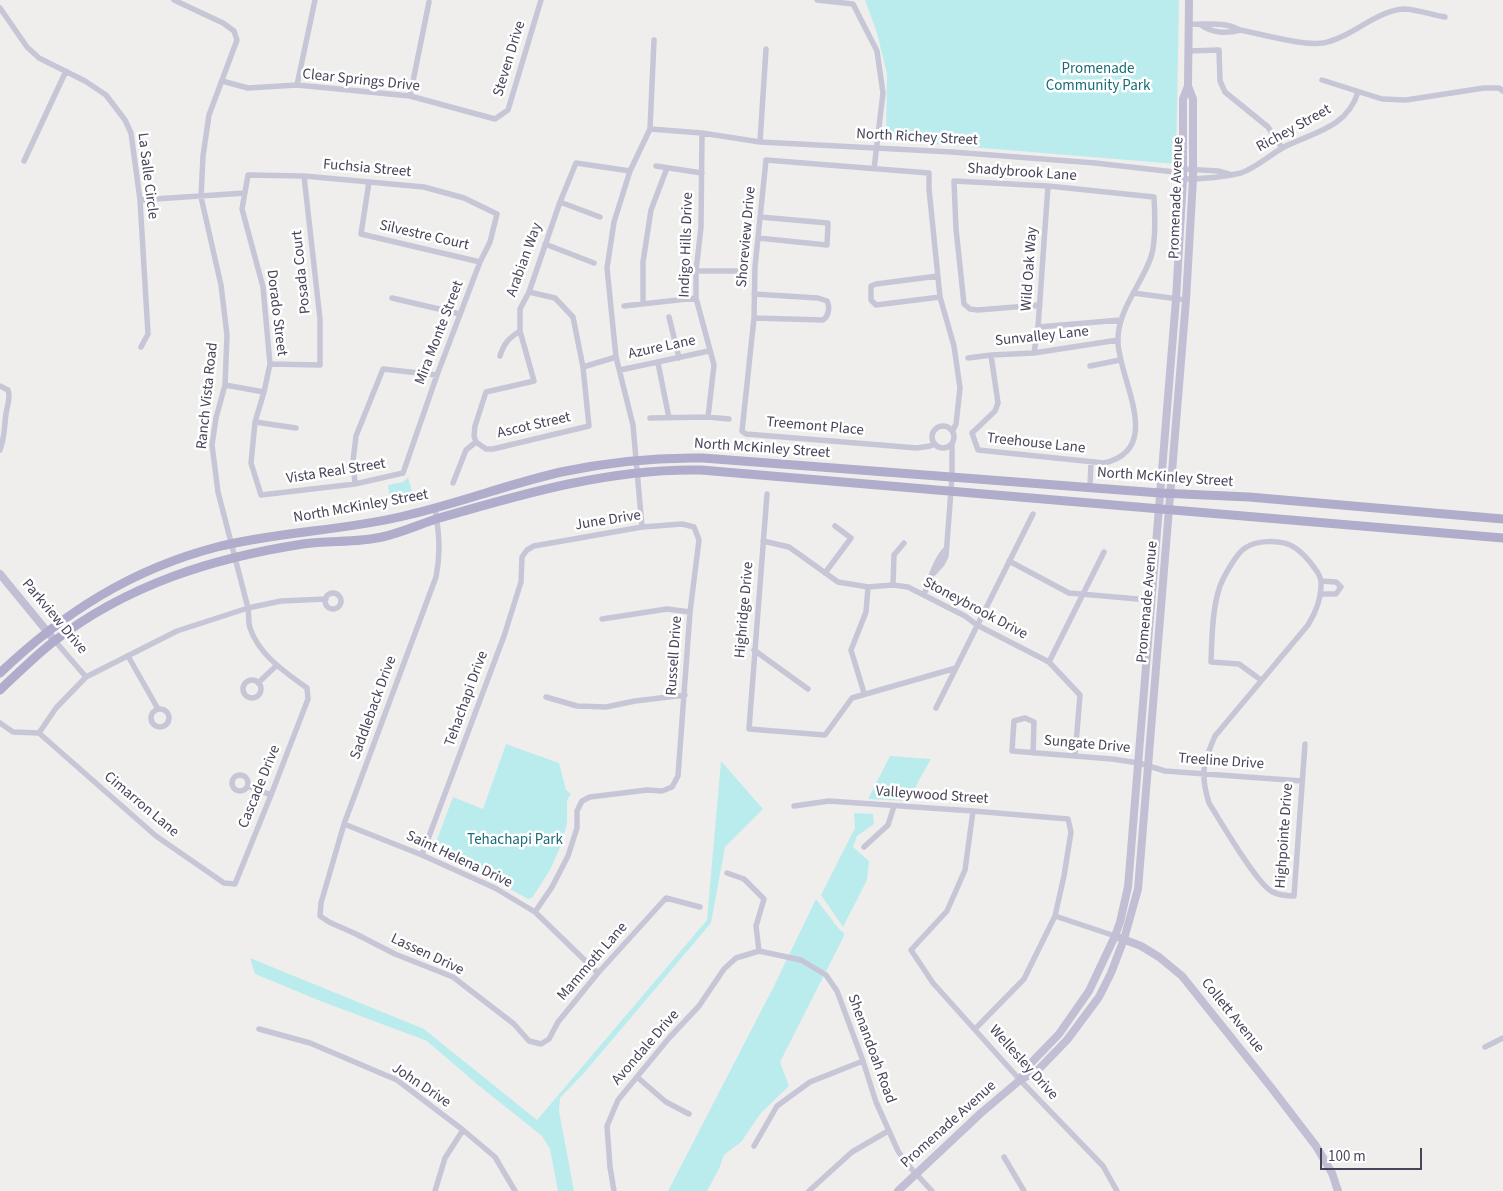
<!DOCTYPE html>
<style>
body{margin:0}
#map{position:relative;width:1503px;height:1191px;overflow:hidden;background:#efeeec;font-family:"Source Sans 3",sans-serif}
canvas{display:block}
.scale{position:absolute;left:1320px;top:1148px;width:102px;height:22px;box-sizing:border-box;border:2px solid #474559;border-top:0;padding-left:6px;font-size:15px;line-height:18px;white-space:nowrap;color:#474559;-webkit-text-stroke:4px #fff;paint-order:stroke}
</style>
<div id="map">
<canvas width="1503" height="1191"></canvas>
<div class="scale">100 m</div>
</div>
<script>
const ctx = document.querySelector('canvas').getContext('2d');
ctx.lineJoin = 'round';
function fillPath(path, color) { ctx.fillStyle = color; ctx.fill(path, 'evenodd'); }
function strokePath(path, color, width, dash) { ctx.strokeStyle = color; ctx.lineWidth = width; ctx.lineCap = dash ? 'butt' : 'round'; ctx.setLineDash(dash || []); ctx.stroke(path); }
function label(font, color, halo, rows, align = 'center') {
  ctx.font = font + ' "Source Sans 3",sans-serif'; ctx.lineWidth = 5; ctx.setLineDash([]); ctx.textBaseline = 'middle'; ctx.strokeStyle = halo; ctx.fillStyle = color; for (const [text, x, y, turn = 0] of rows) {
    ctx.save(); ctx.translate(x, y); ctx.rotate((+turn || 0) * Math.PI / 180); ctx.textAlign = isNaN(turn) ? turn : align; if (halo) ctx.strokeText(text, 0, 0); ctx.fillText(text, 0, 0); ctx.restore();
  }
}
fillPath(new Path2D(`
 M 865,0 L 1179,0 L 1176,164 L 886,140 L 887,74 L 877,33 Z
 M 408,477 L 412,492 L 390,497 L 388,485 L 403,482 Z
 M 506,744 L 559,763 L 566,790 L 571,794 L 567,800 L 567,823 L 561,845 L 550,870 L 532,898 L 528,899 L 501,884 L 436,853 L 433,850 L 453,797 L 483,809 Z
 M 890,756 L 931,759 L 918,782 L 909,801 L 868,799 Z
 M 721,761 L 763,809 L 725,847 L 711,923 L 584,1073 L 560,1098 L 559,1111 L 574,1191 L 558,1191 L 550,1149 L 542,1136 L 478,1085 L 427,1041 L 323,1002 L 255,974 L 250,958 L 424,1029 L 537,1120 L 707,920 Z
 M 854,813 L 873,814 L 874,824 L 857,836 L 853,847 L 869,861 L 867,880 L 843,927 L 821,895 L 855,828 Z
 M 816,899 L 839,929 L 844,933 L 844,936 L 780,1062 L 789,1086 L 761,1113 L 741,1142 L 724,1155 L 719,1169 L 707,1191 L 668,1191 L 774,986 Z`), '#bbeced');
strokePath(new Path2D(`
 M 817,0 L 853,4 L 877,51 L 883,93 L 874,169
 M 0,8 L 27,47 L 39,58 L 85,81 L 106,95 L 125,120 L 131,133 L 140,200 L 148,334 L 141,347
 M 1189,24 C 1207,25 1223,21 1240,30 C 1261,34 1303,46 1323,43 C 1349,39 1377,10 1404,9 C 1415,9 1433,15 1445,17
 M 1201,25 C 1212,33 1227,34 1240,30
 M 1188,51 L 1219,50 L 1220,81 L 1225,92 L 1268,127 L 1282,148
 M 1322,80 L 1382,99 L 1406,100 L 1484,88 L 1499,88 L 1503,91
 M 222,81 L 248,88 L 297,85 L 410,96 L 495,119 L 508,110 L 541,0
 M 297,85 L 315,0
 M 410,96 L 429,2
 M 650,129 L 702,133 L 760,142 L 952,152 L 1095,163 L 1183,173
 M 760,142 L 766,49
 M 24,161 L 66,71
 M 656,166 L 702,173
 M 1183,169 L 1218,171 L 1229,174
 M 248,175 L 304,176 L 424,187 L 464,198 L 497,214 L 490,242 L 480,262 L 437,375 L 403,473 L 355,484 L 261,495 L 251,463 L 255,422 L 264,392 L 270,364 L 263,287 L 242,209 Z
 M 1183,179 C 1200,179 1224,177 1241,173 C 1256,168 1270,155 1284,147 C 1314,132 1347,128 1358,92
 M 369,182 L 361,234 L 480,262
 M 140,200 L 245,193
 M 560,202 L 600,217
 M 758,238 L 827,245 L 828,223 L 760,217
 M 545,244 L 594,263
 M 696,271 L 742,271
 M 938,276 L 876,284 L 871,286 L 871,300 L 876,305 L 940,297
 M 529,292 L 555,298 L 573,317 L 583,367 L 589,426 L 493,449 L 486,449 L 476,442 L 474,436 L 475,426 L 486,392 L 534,381 L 520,331 L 520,309 L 529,292 L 560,202 L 576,163 L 630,171
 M 1133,293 L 1186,300
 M 392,298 L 460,314
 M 643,303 L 643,262 L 651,210 L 667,168
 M 624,306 L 696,298
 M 669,317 L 679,358
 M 754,318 L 823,320 C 829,316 830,307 827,301 L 818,298 L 754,294
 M 1038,327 L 1121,320
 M 1034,353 L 1038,327 L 1048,186
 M 991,355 L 998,403 L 995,411 L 972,433 L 978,450 L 1104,463 C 1165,449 1119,380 1118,342 C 1117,310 1141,286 1151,257 C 1156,242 1155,214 1154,197 L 1048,186 L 954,181 L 956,229 L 964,304 L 970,309 L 978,310 L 1040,305
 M 500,356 C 504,343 509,338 520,331
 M 968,358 L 991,355 L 1034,353 L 1118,340
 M 658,363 L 669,418
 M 270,364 L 320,365 L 320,319 L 304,176
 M 1090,366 L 1120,360
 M 583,367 L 616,357
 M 620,370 L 709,351
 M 225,385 L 264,392
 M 0,386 L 8,390 C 11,398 7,405 6,414 C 4,427 5,437 0,450
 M 708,417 L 729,419
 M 650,418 L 708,417 L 714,365 L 696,298 L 696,271 L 701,227 L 702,133
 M 255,422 L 296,428
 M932 437a11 11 0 1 1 22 0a11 11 0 1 1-22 0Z
 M 935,444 L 930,446 L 917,448 L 746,434 L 742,431 L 754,318 L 755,267 L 766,160 L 929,173 L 929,189 L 940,297 L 954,346 L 960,388 L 956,424 L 953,430
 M 453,483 L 466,450 L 476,442
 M 355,484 L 353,461 L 356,436 L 383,369 L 437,375
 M 1090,487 L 1091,462
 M 767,494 L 749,729 L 825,735 L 852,698 L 956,668
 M 435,509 C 439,532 441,553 436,577 L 344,824 L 321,903 L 320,916 L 329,922 L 356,934 L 395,954 L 453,977 L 514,1024 L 529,1041 L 541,1044 L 549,1039 L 558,1022 L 598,973 L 666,898 L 700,907
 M 642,527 L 633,425 L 616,357 L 607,268 L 614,222 L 630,171 L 650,129 L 654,40
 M 763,541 L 789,547 L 838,582 L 868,587 L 893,585 L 908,587 L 965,616 L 977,625 L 1049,662 L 1080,695 L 1075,756
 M 1009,561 L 1069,593 L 1138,599
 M 825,573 L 851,538 L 835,526
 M 934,573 L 942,564 L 946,556 L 952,477 L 952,444
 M 893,585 L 894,555 L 904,543
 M325 601a8 8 0 1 1 16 0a8 8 0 1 1-16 0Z
 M 924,594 C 930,581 935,560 946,549
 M 1320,594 L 1336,594 L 1341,587 L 1336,582 L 1321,581
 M 602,619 L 667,609 L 690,612
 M 55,641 L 86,677
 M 754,650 L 808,689
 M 128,656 L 158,709
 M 1049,662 L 1104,552
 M 1261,680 L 1239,664 L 1211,662 C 1212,638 1212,609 1220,586 C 1224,576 1236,554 1245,548 C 1257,540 1277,540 1290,545 C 1297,548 1305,556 1310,562 C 1314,568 1321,574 1321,582 C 1322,597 1316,612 1308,625 L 1215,736 C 1203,764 1200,774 1209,803 C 1221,822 1255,881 1271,891 C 1278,895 1287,896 1294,896 L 1305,744
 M243 689a9 9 0 1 1 18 0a9 9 0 1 1-18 0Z
 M 258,683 L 276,666
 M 864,693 L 851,650 L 866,612 L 868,587
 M 546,697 L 577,706 L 606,707 L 635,701 L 685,695
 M 936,708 L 1033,514
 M151 718a9 9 0 1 1 18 0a9 9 0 1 1-18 0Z
 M 0,723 L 13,732 L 39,733
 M 39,733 L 156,836 L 224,883 L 235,884 L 271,795 L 308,699 L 307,688 C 285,672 259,655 250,628 C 248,622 249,614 248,608 L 218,492 L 212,445 L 216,418 L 225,385 L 227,335 L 221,285 L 201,197 L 203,156 L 209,115 L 237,40 L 234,31 L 223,23 L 174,0
 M 39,733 L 56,708 L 86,677 L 177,631 L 248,608 L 281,601 L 326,599
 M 1033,753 L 1034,722 L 1025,718 L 1014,721 L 1012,751 L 1112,759 L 1139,763 L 1165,771 L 1302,781
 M232 783a8 8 0 1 1 16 0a8 8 0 1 1-16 0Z
 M 248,786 L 271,795
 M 794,806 L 829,801 L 973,811 L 1068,819 L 1071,832 L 1064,876 L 1055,916 L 1024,979 L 975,1029
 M 973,811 L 965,870 L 947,911 L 911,950 L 933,983 L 1020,1080 L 1103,1166 L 1117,1191
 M 344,824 L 422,855 L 495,888 L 535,912 L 598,973
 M 864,847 L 888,825 L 894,806
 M 422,855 L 504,636 L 521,582 L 522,557 L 527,550 L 534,546 L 642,527 L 682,524 L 694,527 L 699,540 L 690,612 L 678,776 L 672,787 L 662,791 L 647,790 L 590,797 L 582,801 L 577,811 L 577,828 L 568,856 L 552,887 L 535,912
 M 727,873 L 744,879 L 764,899 L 756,926 L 759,951
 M 1055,916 L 1115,936
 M 759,951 L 801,960 L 826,975 L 837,991 L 863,1061 L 876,1102 L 898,1151 L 907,1164 L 932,1191
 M 259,1029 L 310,1043 L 397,1080 L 463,1130 L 495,1157 L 515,1191
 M 1485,1047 L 1503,1038
 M 637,1077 L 666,1102 L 689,1114
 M 754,1146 L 777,1106 L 810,1082 L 863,1061
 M 1004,1157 L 1024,1191
 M 435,1191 L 445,1158 L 463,1130
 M 614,1191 L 610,1167 L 607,1126 L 618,1100 L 669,1038 L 699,1006 L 724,969 L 736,958 L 759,951
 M 809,1191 L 852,1152 L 888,1131`), '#c7c6d6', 5.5);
strokePath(new Path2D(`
 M 0,574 L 55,641
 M 1120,938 L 1141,946 L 1159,957 L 1182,976 L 1270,1086 L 1316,1146 L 1332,1173 L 1338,1191
 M 1021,1078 L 1030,1064 L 1059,1034 L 1089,991 L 1115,936 L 1120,922 L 1128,887 L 1176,299 L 1183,179 L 1183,99 L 1188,86 L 1189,0
 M 898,1191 L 981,1113 L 1020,1080 L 1037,1071 L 1067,1040 L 1099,997 L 1111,973 L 1124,939 L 1138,889 L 1186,300 L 1193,179 L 1193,99 L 1188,86`), '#c2bfd5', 8);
strokePath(new Path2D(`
 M 0,673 C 63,613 132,569 217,547 C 280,531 345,531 408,515 C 459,503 509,484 561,472 C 608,462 655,457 703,458 L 1160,493 L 1249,497 L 1503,519
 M 0,690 C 17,674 34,657 53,642 C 127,585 212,558 303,544 C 329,540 356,543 382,537 C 400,533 418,525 436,519 C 522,494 610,468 701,470 C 969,491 1236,516 1503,538`), '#b0accb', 9);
label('15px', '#474559', '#fff', [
 ["Steven Drive",510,59,-73],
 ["Clear Springs Drive",361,81,6],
 ["Richey Street",1294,129,-29],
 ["North Richey Street",917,138,3],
 ["Fuchsia Street",367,169,5],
 ["Shadybrook Lane",1022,173,4],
 ["La Salle Circle",147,176,83],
 ["Promenade Avenue",1177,198,-88],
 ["Silvestre Court",424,236,13],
 ["Shoreview Drive",747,237,-85],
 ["Indigo Hills Drive",687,245,-88],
 ["Arabian Way",525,260,-70],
 ["Wild Oak Way",1030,269,-86],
 ["Posada Court",302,272,-96],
 ["Dorado Street",276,313,83],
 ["Mira Monte Street",440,333,-69],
 ["Sunvalley Lane",1042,337,-6],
 ["Azure Lane",662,348,-12],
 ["Ranch Vista Road",208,396,-84],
 ["Ascot Street",534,426,-13],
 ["Treemont Place",815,427,5],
 ["Treehouse Lane",1036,444,6],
 ["North McKinley Street",762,449,4],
 ["Vista Real Street",336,472,-9],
 ["North McKinley Street",1165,478,4],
 ["North McKinley Street",361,507,-10],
 ["June Drive",608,521,-9],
 ["Promenade Avenue",1148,602,-85],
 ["Stoneybrook Drive",975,609,28],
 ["Highridge Drive",745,610,-85],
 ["Parkview Drive",54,617,50],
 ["Russell Drive",675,656,-86],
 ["Tehachapi Drive",467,699,-70],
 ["Saddleback Drive",374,708,-70],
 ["Sungate Drive",1087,745,5],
 ["Treeline Drive",1221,762,4],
 ["Cascade Drive",260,787,-68],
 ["Valleywood Street",932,796,4],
 ["Cimarron Lane",141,805,40],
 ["Highpointe Drive",1285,836,-86],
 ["Saint Helena Drive",459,860,25],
 ["Lassen Drive",427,955,25],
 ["Mammoth Lane",593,962,-49],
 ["Collett Avenue",1232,1016,51],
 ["Avondale Drive",646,1048,-49],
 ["Shenandoah Road",871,1049,70],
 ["Wellesley Drive",1023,1063,48],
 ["John Drive",421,1086,34],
 ["Promenade Avenue",949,1125,-42]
]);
label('15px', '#196c77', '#fff', [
 ["Promenade",1098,70],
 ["Community Park",1098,87],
 ["Tehachapi Park",515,841]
]);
</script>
